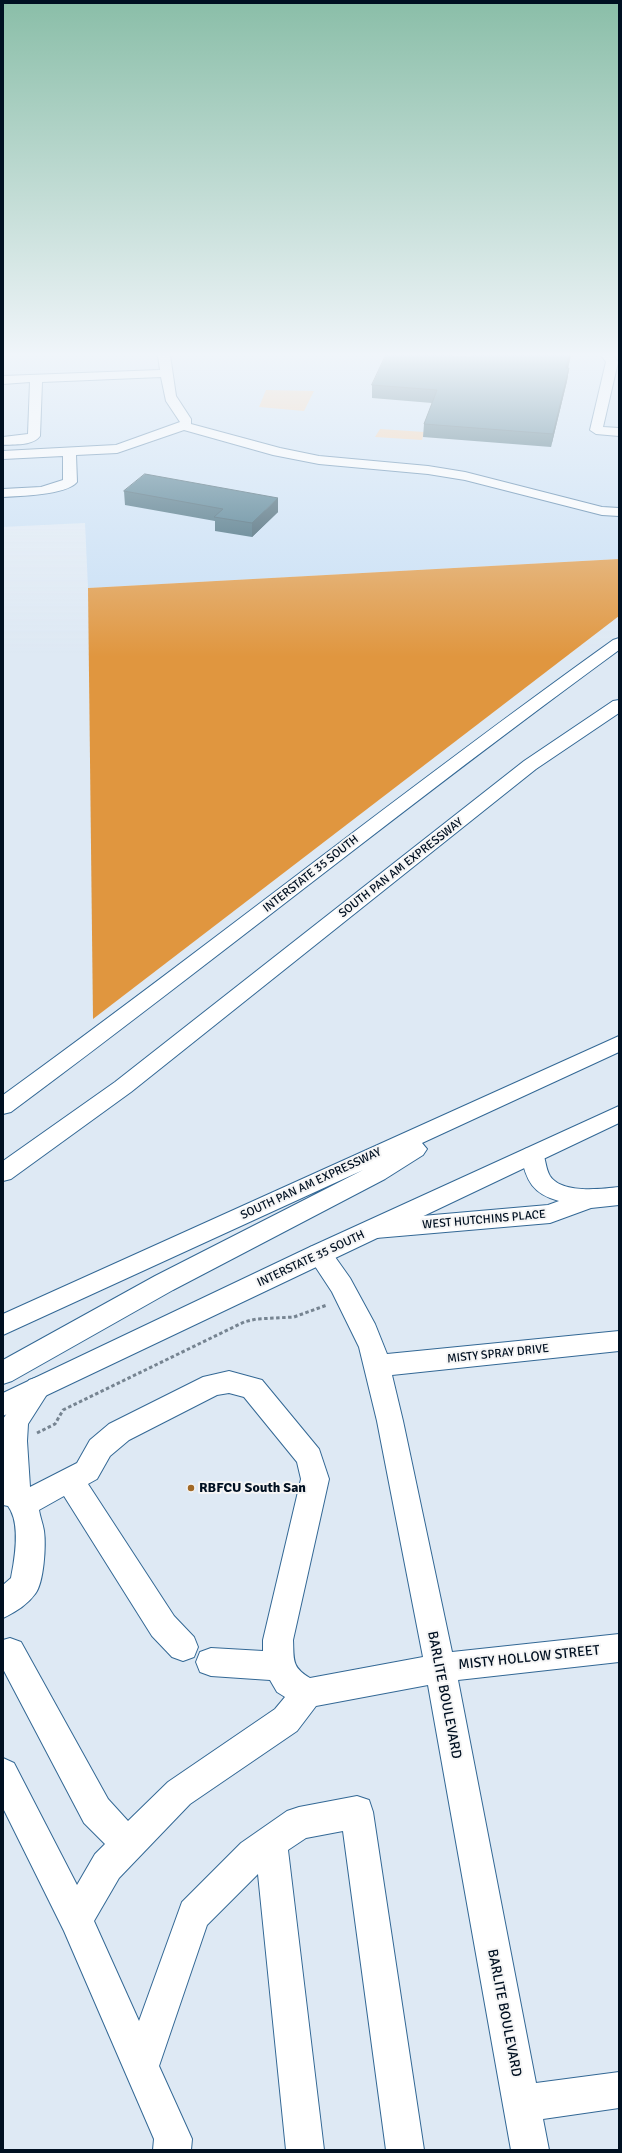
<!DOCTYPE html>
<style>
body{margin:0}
#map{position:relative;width:622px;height:2153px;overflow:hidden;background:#dee9f4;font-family:Signika,sans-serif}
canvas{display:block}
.frame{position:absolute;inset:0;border:4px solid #001021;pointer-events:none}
</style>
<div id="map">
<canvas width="622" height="2153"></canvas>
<div class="frame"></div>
</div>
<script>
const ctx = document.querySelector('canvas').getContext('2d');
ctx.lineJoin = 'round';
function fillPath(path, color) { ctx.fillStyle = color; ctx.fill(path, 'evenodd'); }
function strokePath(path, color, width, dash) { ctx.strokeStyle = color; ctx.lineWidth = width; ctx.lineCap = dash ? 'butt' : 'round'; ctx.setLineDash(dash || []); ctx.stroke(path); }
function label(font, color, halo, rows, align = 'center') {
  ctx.font = font + ' Signika,sans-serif'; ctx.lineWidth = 4; ctx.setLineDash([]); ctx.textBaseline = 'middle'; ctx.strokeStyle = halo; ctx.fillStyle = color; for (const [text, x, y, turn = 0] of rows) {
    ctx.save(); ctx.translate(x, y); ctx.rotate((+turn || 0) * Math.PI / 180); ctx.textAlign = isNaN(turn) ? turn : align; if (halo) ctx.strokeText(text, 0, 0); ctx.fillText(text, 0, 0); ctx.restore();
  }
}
fillPath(new Path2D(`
 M 3,355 L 619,355 L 619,559 L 88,588 L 85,523 L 3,527 Z`), '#c6def5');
fillPath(new Path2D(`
 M 266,390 L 314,391 L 304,411 L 259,407 Z
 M 380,429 L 424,432 L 422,440 L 375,437 Z`), '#f7c99c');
fillPath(new Path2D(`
 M 619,559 L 619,616 L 93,1019 L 88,588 Z`), '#e0963f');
const minor = new Path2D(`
 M 158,355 L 170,355 L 176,396 L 191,419 L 191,424 L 280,448 L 319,456 L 428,466 L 465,472 L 602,507 L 619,508 L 619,516 L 602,515 L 465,480 L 428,474 L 319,464 L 273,455 L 184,430 L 117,453 L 76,455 L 77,482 C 67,495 19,496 3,497 L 3,489 L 41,487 L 63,480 L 63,456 L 3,459 L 3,451 L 116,445 L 180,422 L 166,401 L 161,377 L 42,382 L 40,436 C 33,446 14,444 3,445 L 3,437 L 28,434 L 30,382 L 3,384 L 3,376 L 160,370 Z
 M 601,355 L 613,355 L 618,362 L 603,427 L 619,428 L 619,436 L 596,434 L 590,430 L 606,362 Z
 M 533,1147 L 541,1149 C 546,1157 545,1168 550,1176 C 562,1194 601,1189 619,1187 L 619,1205 L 591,1208 L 550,1223 L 376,1238 L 367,1235 L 364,1229 L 367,1223 L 376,1220 L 548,1205 L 559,1201 C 533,1194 526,1181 521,1155 L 525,1149 Z
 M 319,1245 L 328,1247 L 350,1278 L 375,1324 L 387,1354 L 619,1331 L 619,1351 L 392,1375 L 403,1421 L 452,1652 L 619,1634 L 619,1662 L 458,1680 L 536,2083 L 619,2072 L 619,2108 L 543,2119 L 549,2150 L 511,2150 L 428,1685 L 316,1706 L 297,1731 L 190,1804 L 119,1878 L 94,1921 L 139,2021 L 182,1902 L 241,1843 L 287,1811 L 299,1807 L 357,1796 L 369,1800 L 373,1812 L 424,2150 L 386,2150 L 343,1831 L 306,1838 L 288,1850 L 324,2150 L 286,2150 L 258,1874 L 207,1925 L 159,2066 L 192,2139 L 191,2150 L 153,2150 L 154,2139 L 64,1931 L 3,1808 L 3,1758 L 14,1763 L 77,1885 L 95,1854 L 105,1844 L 84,1823 L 3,1669 L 3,1640 L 10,1638 L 21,1642 L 108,1799 L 128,1821 L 168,1782 L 275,1709 L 285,1697 L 277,1692 L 270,1680 L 211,1676 L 200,1672 L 196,1662 L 200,1652 L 211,1648 L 263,1651 L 263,1640 L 301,1479 L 297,1462 L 244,1397 L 229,1393 L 217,1395 L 129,1440 L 110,1456 L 97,1479 L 88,1484 L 174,1616 L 194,1637 L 198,1647 L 194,1657 L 183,1661 L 172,1657 L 152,1636 L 64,1496 L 39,1510 C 40,1517 43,1524 44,1531 C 46,1545 44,1583 35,1594 C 28,1604 14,1613 3,1618 L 3,1585 L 11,1578 C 15,1558 21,1523 8,1506 L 3,1505 L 3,1419 L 29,1380 L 38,1377 L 47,1380 L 51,1388 L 28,1424 L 27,1441 L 30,1487 L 77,1463 L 90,1440 L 109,1424 L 203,1377 L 229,1371 L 262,1380 L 319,1449 L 329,1479 L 293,1640 C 294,1659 291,1667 310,1678 L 423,1657 L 377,1421 L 359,1347 L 332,1292 L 307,1254 L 310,1247 Z`);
const major = new Path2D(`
 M 619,638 L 619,650 C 413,800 216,960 11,1112 L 3,1114 L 3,1095 C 209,946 407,787 613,640 Z
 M 619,1106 L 619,1123 L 3,1416 L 3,1393 L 310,1247 Z`);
const highway = new Path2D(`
 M 619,700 L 619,713 L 536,769 L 131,1092 L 11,1179 L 3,1181 L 3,1161 L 115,1082 L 524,761 L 613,701 Z
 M 619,1036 L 619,1052 L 422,1143 L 427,1149 L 423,1155 L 385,1179 L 173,1290 L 12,1381 L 3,1384 L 3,1360 L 155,1276 L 363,1170 L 3,1335 L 3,1314 Z`);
strokePath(minor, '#336895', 2);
strokePath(major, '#336895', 2);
strokePath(highway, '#336895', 2);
strokePath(new Path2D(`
 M 37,1433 L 55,1424 L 63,1410 L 244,1322 L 256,1319 L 294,1317 L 327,1305`), '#768491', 3, [3.5, 2.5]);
fillPath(minor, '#fff');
fillPath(major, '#fff');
fillPath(highway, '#fff');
fillPath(new Path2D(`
 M 472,355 L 571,355 L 568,368 L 569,368 L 567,381 L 551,447 L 423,437 L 424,424 L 432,403 L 372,398 L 372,385 L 471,357 Z
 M 124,491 L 278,512 L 252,537 L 215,531 L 215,521 L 125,505 Z`), '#245365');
fillPath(new Path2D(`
 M 569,355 L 571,355 L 565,381 L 566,368 Z
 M 569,368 L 567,381 L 551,447 L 553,434 Z
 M 278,498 L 278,512 L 252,537 L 252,523 Z`), '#1d4353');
const building = new Path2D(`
 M 386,355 L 443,355 L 471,357 L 472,355 L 569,355 L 566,368 L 569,368 L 553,434 L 424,424 L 437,390 L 372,385 Z
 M 145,474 L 278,498 L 252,523 L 214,517 L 223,509 L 124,491 Z`);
fillPath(building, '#2a6076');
strokePath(building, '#1d4353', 1);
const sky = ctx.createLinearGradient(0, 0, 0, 657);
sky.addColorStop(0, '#8abea8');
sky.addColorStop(0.54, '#f0f5fa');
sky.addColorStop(1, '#f0f5fa00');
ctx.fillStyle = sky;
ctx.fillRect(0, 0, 622, 657);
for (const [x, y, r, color] of [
 [191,1488,4,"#a16926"]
]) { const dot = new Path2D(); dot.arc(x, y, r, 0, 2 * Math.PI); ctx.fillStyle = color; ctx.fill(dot); strokePath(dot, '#f5f5f5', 1.5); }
label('12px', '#001021', '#f5f5f5', [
 ["SOUTH PAN AM EXPRESSWAY",401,868,-38],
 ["INTERSTATE 35 SOUTH",311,874,-38],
 ["SOUTH PAN AM EXPRESSWAY",311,1184,-25],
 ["WEST HUTCHINS PLACE",484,1220,-5],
 ["INTERSTATE 35 SOUTH",311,1259,-25],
 ["MISTY SPRAY DRIVE",498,1354,-6]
]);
label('bold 14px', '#001021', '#f5f5f5', [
 ["RBFCU South San",199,1488]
], 'left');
label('14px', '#001021', '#f5f5f5', [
 ["MISTY HOLLOW STREET",529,1658,-6],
 ["BARLITE BOULEVARD",444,1695,79],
 ["BARLITE BOULEVARD",504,2013,79]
]);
</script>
